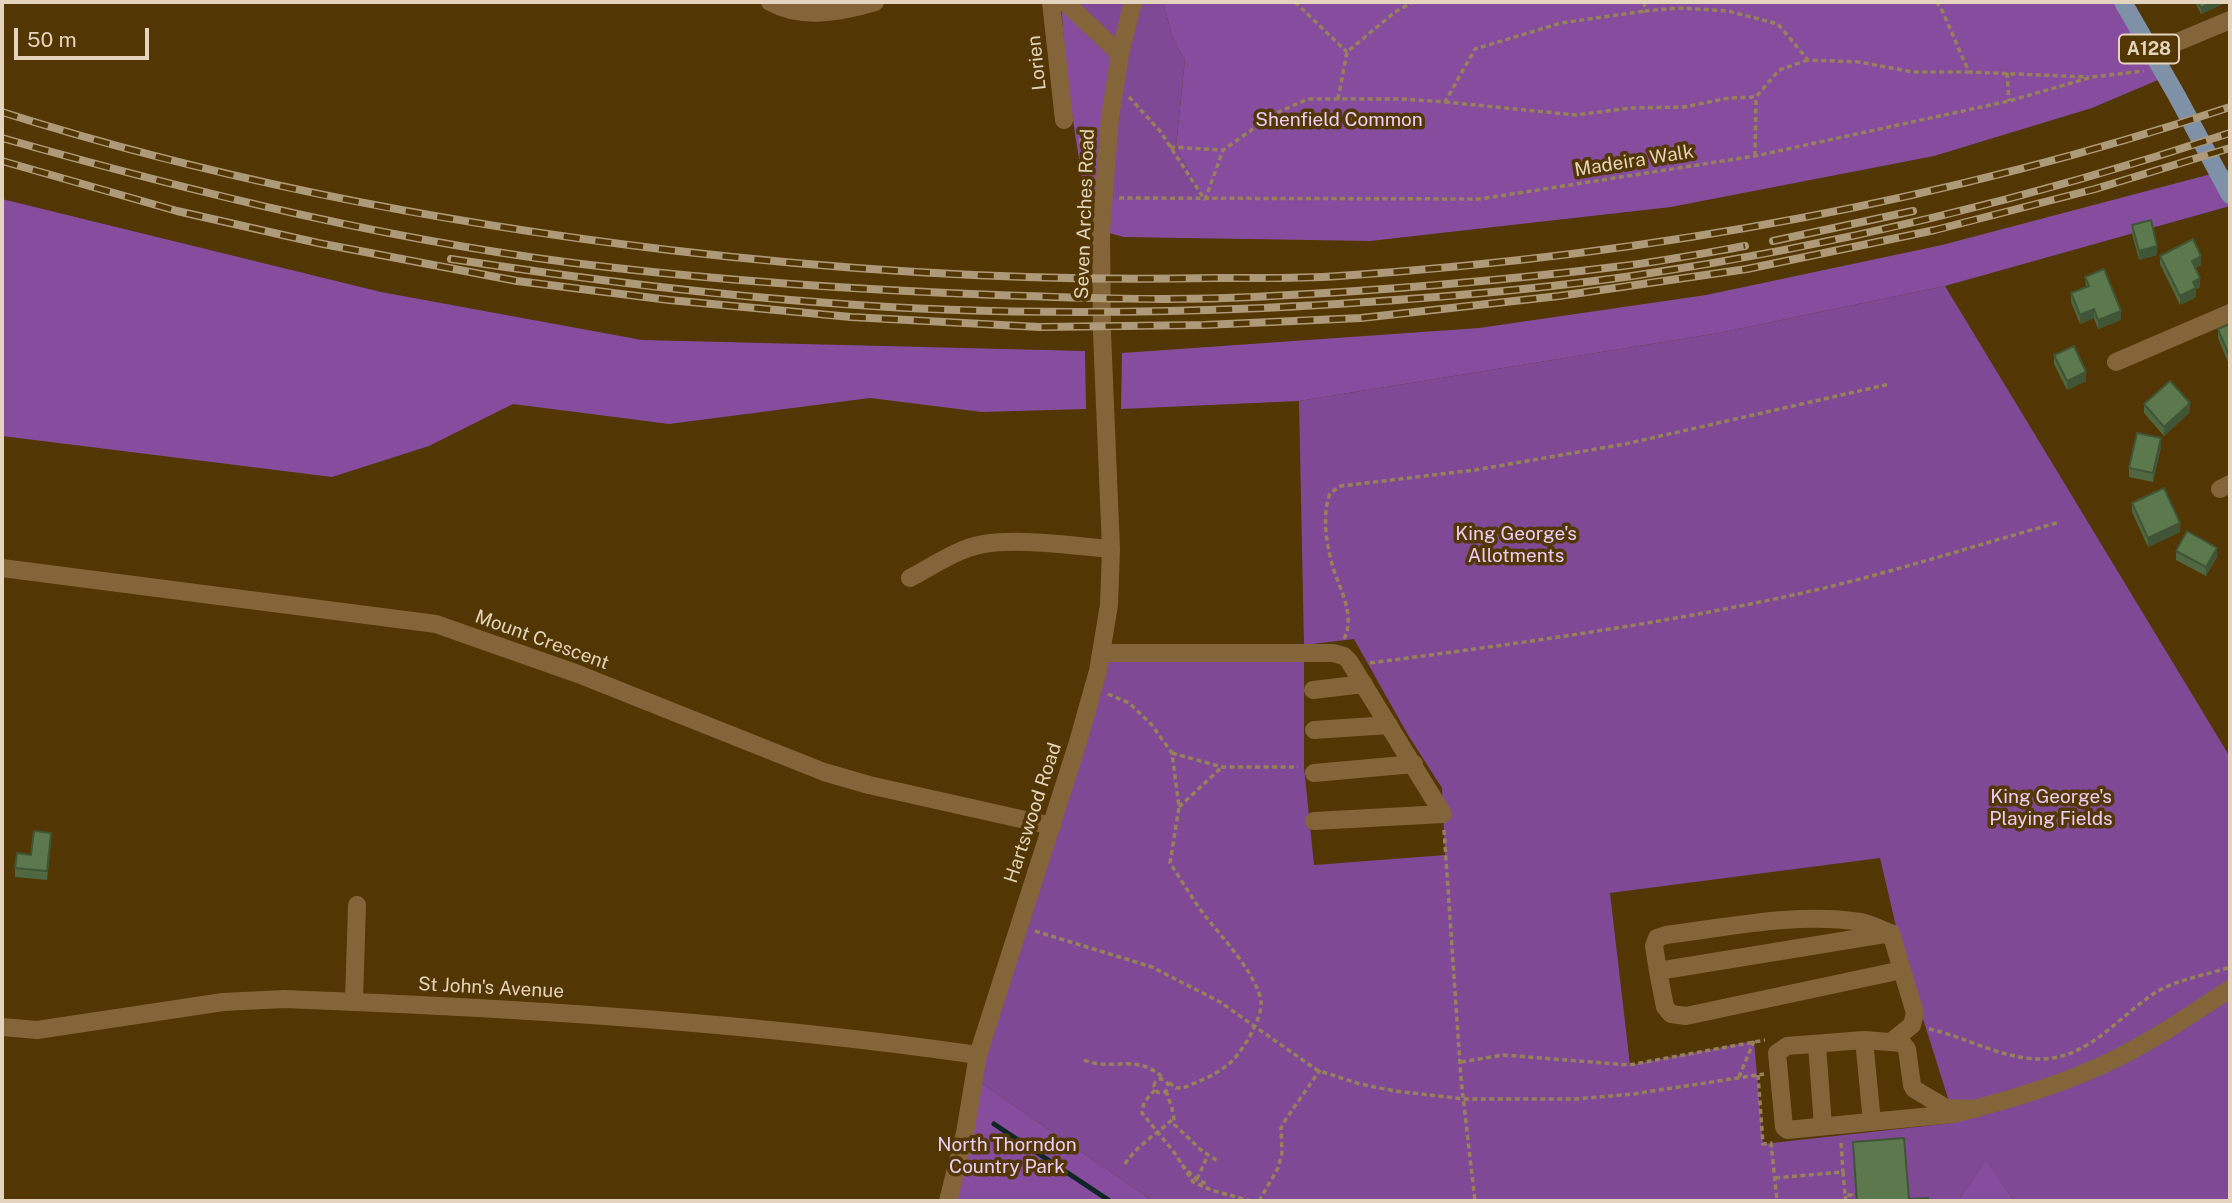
<!DOCTYPE html>
<style>
body{margin:0}
#map{position:relative;width:2232px;height:1203px;overflow:hidden;background:#523603;font-family:"Public Sans",sans-serif}
canvas{display:block}
.frame{position:absolute;inset:0;border:4px solid #e5d4bd;pointer-events:none}
.scale{position:absolute;left:14px;top:28px;width:135px;height:32px;box-sizing:border-box;border:4px solid #e5d4bd;border-top:0;padding-left:9px;font-size:21px;line-height:24px;white-space:nowrap;color:#e5d4bd;-webkit-text-stroke:5px #523603;paint-order:stroke}
</style>
<div id="map">
<canvas width="2232" height="1203"></canvas>
<div class="frame"></div>
<div class="scale">50 m</div>
</div>
<script>
const ctx = document.querySelector('canvas').getContext('2d');
ctx.lineJoin = 'round';
function fillPath(path, color) { ctx.fillStyle = color; ctx.fill(path, 'evenodd'); }
function strokePath(path, color, width, dash) { ctx.strokeStyle = color; ctx.lineWidth = width; ctx.lineCap = dash ? 'butt' : 'round'; ctx.setLineDash(dash || []); ctx.stroke(path); }
function label(font, color, halo, rows, align = 'center') {
  ctx.font = font + ' "Public Sans",sans-serif'; ctx.lineWidth = 7; ctx.setLineDash([]); ctx.textBaseline = 'middle'; ctx.strokeStyle = halo; ctx.fillStyle = color; for (const [text, x, y, turn = 0] of rows) {
    ctx.save(); ctx.translate(x, y); ctx.rotate((+turn || 0) * Math.PI / 180); ctx.textAlign = isNaN(turn) ? turn : align; if (halo) ctx.strokeText(text, 0, 0); ctx.fillText(text, 0, 0); ctx.restore();
  }
}
fillPath(new Path2D(`
 M 1065,2 L 1163,2 L 1173,39 L 1185,60 L 1176,146 L 1205,200 L 1103,197 Z
 M 1945,286 L 2230,757 L 2230,1201 L 2014,1201 L 1986,1162 L 1958,1201 L 1153,1201 L 981,1083 L 978,1055 L 1101,653 L 1304,653 L 1304,767 L 1314,865 L 1445,855 L 1442,788 L 1408,735 L 1354,639 L 1304,645 L 1299,401 L 1719,333 ZM 1880,858 L 1902,952 L 1953,1114 L 1952,1123 L 1763,1144 L 1754,1041 L 1630,1065 L 1610,893 Z`), '#7f4996');
fillPath(new Path2D(`
 M 1061,2 L 1120,54 L 1104,197 L 1204,199 L 1176,146 L 1185,60 L 1173,39 L 1163,2 L 2122,2 L 2165,77 L 2092,108 L 1934,156 L 1671,207 L 1370,241 L 1124,237 L 1101,231 L 1103,198 L 1086,204 L 1067,82 Z
 M 2230,169 L 2230,206 L 1945,286 L 1719,333 L 1299,401 L 1121,409 L 1122,353 L 1479,328 L 1706,295 L 1942,245 Z
 M 2,199 L 381,292 L 642,340 L 1085,351 L 1086,409 L 982,412 L 870,398 L 669,424 L 513,404 L 429,446 L 332,477 L 2,436 Z
 M 981,1083 L 1153,1201 L 948,1201 Z
 M 1986,1161 L 2014,1201 L 1958,1201 Z`), '#864d9e');
strokePath(new Path2D(`
 M 994,1124 L 1110,1201`), '#102525', 5);
strokePath(new Path2D(`
 M 1295,2 L 1347,52
 M 1644,2 L 1645,11 L 1677,8 L 1728,11 L 1778,24 L 1808,60 L 1859,62 L 1913,72 L 1969,72
 M 1936,2 L 1941,8 L 1969,72 L 2088,77
 M 2007,73 L 2009,101
 M 1129,97 L 1160,131 L 1205,200
 M 1338,99 L 1347,52 L 1395,12 L 1413,2
 M 1445,102 L 1576,115 L 1631,108 L 1684,107 L 1729,98 L 1756,97 L 1779,70 L 1808,60
 M 1079,130 L 1081,143 L 1088,159
 M 1170,147 L 1223,150
 M 1755,156 L 1756,97
 M 1119,198 L 1480,199 L 1755,156 L 2009,101 L 2092,77 L 2144,71
 M 1205,200 L 1223,150 L 1276,113 L 1308,99 L 1402,99 L 1445,102 L 1475,49 L 1561,23 L 1645,11
 M 1344,639 C 1356,614 1339,589 1332,564 C 1326,541 1322,516 1330,493 L 1341,486 L 1475,470 L 1625,444 L 1890,384
 M 1370,663 C 1521,643 1672,623 1820,589 C 1900,570 1980,544 2060,522
 M 1108,694 L 1129,703 L 1151,724 L 1172,753 L 1179,807 L 1170,863 C 1182,881 1193,900 1206,917 C 1222,937 1258,976 1261,1002 C 1263,1018 1240,1057 1226,1066 C 1214,1076 1197,1082 1183,1088 L 1176,1088 L 1167,1081
 M 1172,753 L 1222,767 L 1298,767
 M 1179,807 L 1221,768
 M 1444,830 L 1461,1079 L 1475,1201
 M 1035,931 L 1152,967 L 1220,1002 L 1317,1070 L 1360,1084 L 1395,1091 L 1464,1099 L 1575,1099 L 1633,1094 L 1764,1074
 M 1929,1029 C 1966,1037 2000,1058 2038,1059 C 2089,1060 2119,1015 2158,991 C 2179,979 2207,975 2230,967
 M 1084,1060 C 1114,1072 1138,1052 1164,1079
 M 1461,1062 L 1503,1055 L 1629,1065 L 1765,1040
 M 1758,1075 L 1763,1144 L 1771,1143 L 1777,1201
 M 1739,1077 L 1754,1041
 M1154 1086a7 7 0 1 1 14 0a7 7 0 1 1-14 0Z
 M 1155,1090 L 1144,1102 L 1142,1113 L 1174,1152 L 1193,1182 L 1211,1190 L 1251,1201
 M 1166,1091 L 1172,1108 L 1175,1125 L 1201,1150 L 1219,1162
 M 1841,1143 L 1843,1172
 M 1125,1164 C 1137,1145 1157,1134 1173,1119
 M 1182,1165 L 1197,1180 L 1207,1184
 M 1775,1178 L 1843,1172 L 1845,1195
 M 1197,1179 L 1208,1155
 M 1259,1201 L 1278,1168 L 1282,1153 L 1281,1128 L 1286,1119 L 1320,1070
 M 1846,1201 L 1845,1195 L 1852,1195 L 1852,1201`), '#97805a', 3.5, [5, 3.5]);
strokePath(new Path2D(`
 M 770,2 C 802,20 841,12 875,2
 M 1051,2 L 1064,120
 M 1065,2 L 1120,54
 M 2151,51 L 2163,48 L 2230,20
 M 2116,362 L 2230,313
 M 2220,489 L 2230,484
 M 2,568 L 436,624 L 578,674 L 824,772 L 869,785 L 1052,826
 M 910,578 C 933,566 958,548 984,544 C 1020,538 1074,546 1111,549
 M 1101,653 L 1333,653 L 1344,656 L 1349,661 L 1443,814 L 1314,821
 M 1313,690 L 1364,684
 M 1314,730 L 1389,725
 M 1314,773 L 1414,764
 M 1891,933 L 1902,970
 M 1658,971 L 1654,946 L 1657,938 L 1666,935 C 1729,927 1797,912 1861,922 C 1871,924 1882,930 1891,933 L 1658,971 L 1665,1007 L 1671,1014 L 1686,1016 L 1902,970 L 1915,1013 L 1912,1025 L 1891,1042
 M 354,1001 L 357,905
 M 2,1027 L 37,1030 L 223,1002 L 284,999 C 516,1008 748,1022 978,1055
 M 1864,1040 L 1872,1122
 M 1817,1045 L 1823,1126
 M 1975,1109 L 1946,1108 L 1914,1089 L 1912,1085 L 1907,1049 L 1902,1043 L 1864,1040 L 1787,1046 L 1777,1053 L 1784,1127 L 1787,1130 L 1953,1114 C 2007,1101 2061,1085 2111,1061 C 2153,1041 2191,1014 2230,989
 M 948,1201 L 965,1133 L 978,1055 L 1078,742 L 1098,671 L 1109,605 L 1111,549 L 1102,333 L 1101,231 L 1110,117 L 1120,54 L 1133,2`), '#846539', 18);
strokePath(new Path2D(`
 M 2123,2 L 2177,96 L 2230,195`), '#7f91a6', 18);
const rail = new Path2D(`
 M 2,112 C 219,181 443,223 669,250 C 849,271 1032,282 1214,278 C 1255,278 1297,279 1339,276 C 1641,256 1942,203 2230,107
 M 2,138 C 199,194 403,244 607,267 C 736,282 866,290 996,295 C 1081,298 1167,301 1253,297 C 1376,291 1500,281 1623,266 C 1664,261 1705,253 1745,246
 M 2,161 L 177,211 L 318,243 L 517,281 L 669,300 L 851,317 L 1039,327 L 1204,325 L 1361,318 L 1559,296 L 1747,269 L 1935,230 L 2095,189 L 2230,148
 M 1773,241 L 1913,211
 M 451,259 C 577,278 702,294 829,303 C 973,314 1119,314 1263,308 C 1386,302 1510,293 1632,276 C 1835,246 2036,197 2230,133`);
strokePath(rail, '#ae9978', 8);
strokePath(rail, '#523603', 5, [16]);
fillPath(new Path2D(`
 M 2195,2 L 2227,2 L 2201,14 Z
 M 2132,225 L 2157,255 L 2139,260 L 2132,234 Z
 M 2160,256 L 2201,265 L 2195,268 L 2200,287 L 2196,289 L 2196,297 L 2180,305 L 2160,264 Z
 M 2085,277 L 2121,320 L 2098,329 L 2094,318 L 2080,324 L 2071,302 L 2071,293 L 2086,287 Z
 M 2230,324 L 2230,367 L 2218,338 L 2218,329 Z
 M 2054,355 L 2086,381 L 2067,390 L 2054,364 Z
 M 2144,404 L 2190,412 L 2164,436 L 2144,413 Z
 M 2161,447 L 2153,482 L 2129,477 L 2129,468 Z
 M 2132,503 L 2180,532 L 2148,547 L 2132,512 Z
 M 2176,551 L 2217,557 L 2206,576 L 2176,560 Z
 M 51,842 L 47,880 L 15,877 L 15,868 L 31,855 Z
 M 1853,1142 L 1909,1199 L 1928,1201 L 1856,1201 L 1853,1160 Z`), '#4f6842');
fillPath(new Path2D(`
 M 2213,2 L 2227,2 L 2201,14 L 2201,8 Z
 M 2157,246 L 2157,255 L 2139,260 L 2139,251 Z
 M 2201,256 L 2201,265 L 2192,270 L 2192,261 Z
 M 2200,278 L 2200,287 L 2196,289 L 2196,297 L 2180,305 L 2180,296 L 2193,282 Z
 M 2094,309 L 2094,318 L 2080,324 L 2080,315 Z
 M 2121,311 L 2121,320 L 2098,329 L 2098,320 Z
 M 2086,372 L 2086,381 L 2067,390 L 2067,381 Z
 M 2190,403 L 2190,412 L 2164,436 L 2164,427 Z
 M 2161,438 L 2161,447 L 2153,482 L 2153,473 Z
 M 2180,523 L 2180,532 L 2148,547 L 2148,538 Z
 M 2217,548 L 2217,557 L 2206,576 L 2206,567 Z`), '#405536');
const building = new Path2D(`
 M 2198,2 L 2213,2 L 2201,8 Z
 M 2151,220 L 2157,246 L 2139,251 L 2132,225 Z
 M 2193,239 L 2201,256 L 2192,261 L 2200,278 L 2193,282 L 2196,288 L 2180,296 L 2160,256 Z
 M 2104,269 L 2121,311 L 2098,320 L 2094,309 L 2080,315 L 2071,293 L 2089,286 L 2085,277 Z
 M 2230,324 L 2230,358 L 2218,329 Z
 M 2074,346 L 2086,372 L 2067,381 L 2054,355 Z
 M 2170,381 L 2190,403 L 2164,427 L 2144,404 Z
 M 2137,433 L 2161,438 L 2153,473 L 2129,468 Z
 M 2164,488 L 2180,523 L 2148,538 L 2132,503 Z
 M 2187,531 L 2217,548 L 2206,567 L 2176,551 Z
 M 34,831 L 51,833 L 47,871 L 15,868 L 17,853 L 31,855 Z
 M 1904,1138 L 1909,1199 L 1928,1198 L 1928,1201 L 1857,1201 L 1853,1142 Z`);
fillPath(building, '#5c794d');
strokePath(building, '#405536', 2);
for (const [x, y, w] of [
 [2149,49,60]
]) { const box = new Path2D(); box.roundRect(x - w / 2, y - 14.5, w, 29, 5); ctx.fillStyle = '#523603'; ctx.fill(box); strokePath(box, '#e5d4bd', 2); }
label('bold 18px', '#e5d4bd', null, [
 ["A128",2149,49]
]);
label('19px', '#e5d4bd', '#523603', [
 ["Lorien",1037,63,-96],
 ["Madeira Walk",1634,161,-9],
 ["Seven Arches Road",1085,214,-88],
 ["Mount Crescent",542,640,20],
 ["Hartswood Road",1033,813,-72],
 ["St John's Avenue",491,988,3]
]);
label('19px', '#ebcdf8', '#523603', [
 ["Shenfield Common",1339,120],
 ["King George's",1516,534],
 ["Allotments",1516,556],
 ["King George's",2051,797],
 ["Playing Fields",2051,819],
 ["North Thorndon",1007,1145],
 ["Country Park",1007,1167]
]);
</script>
